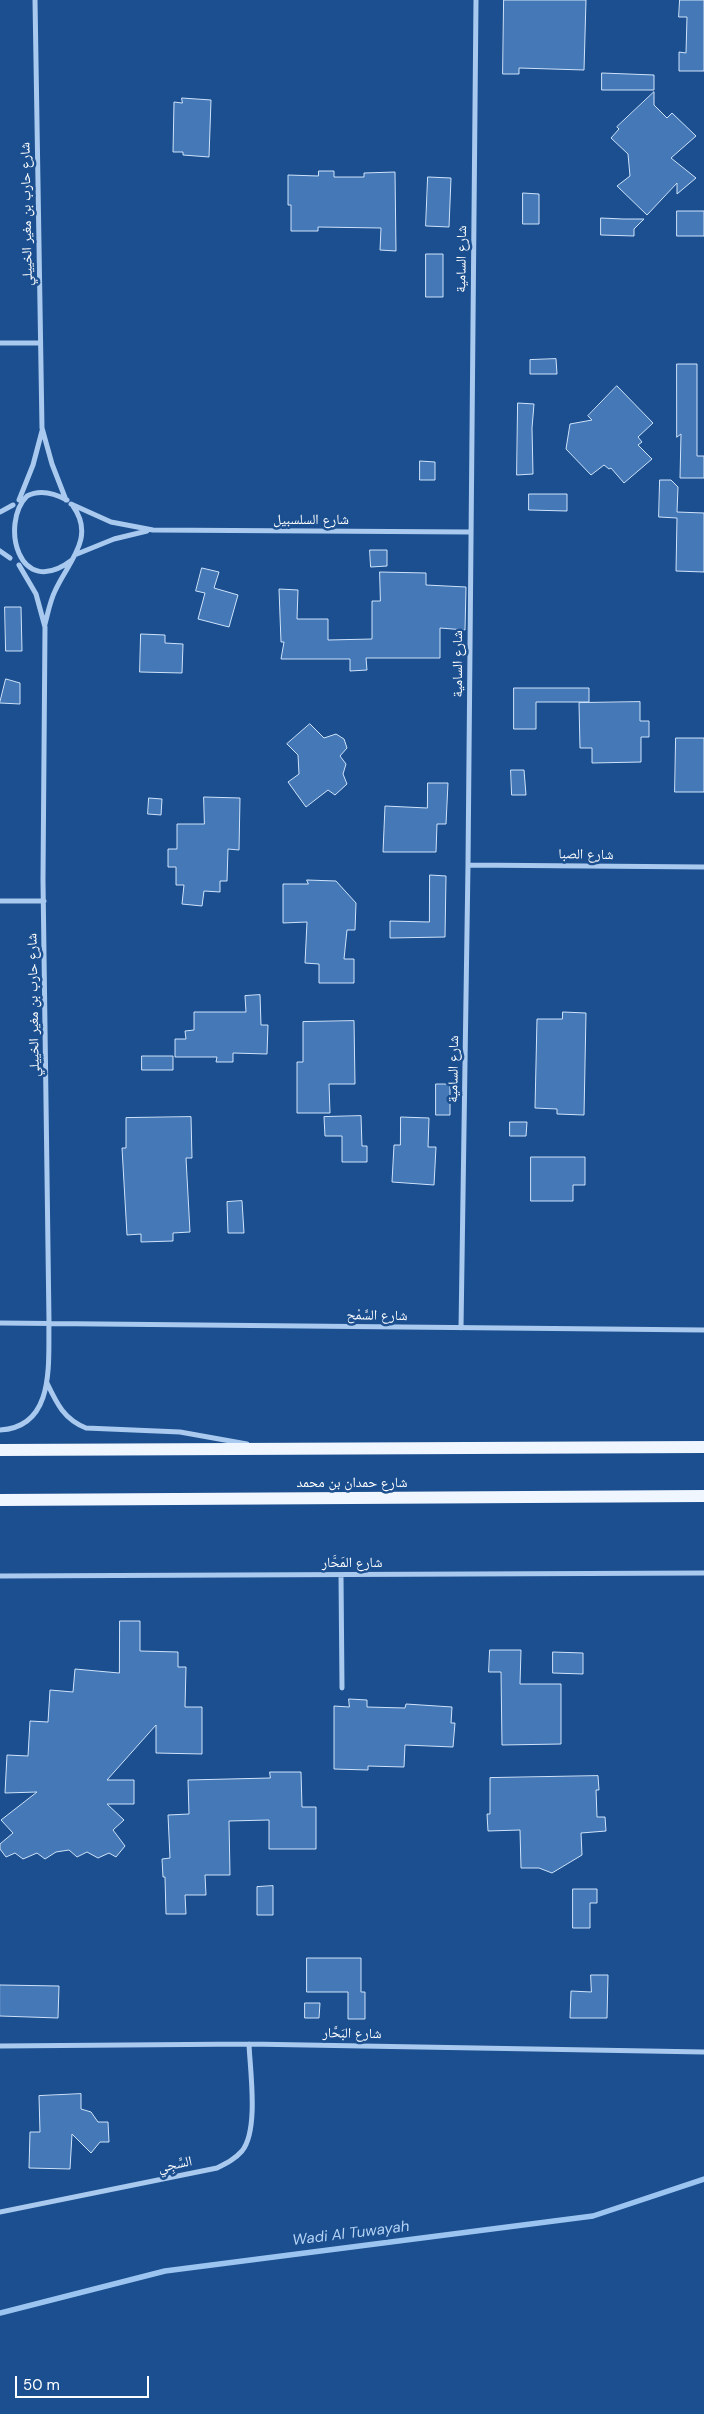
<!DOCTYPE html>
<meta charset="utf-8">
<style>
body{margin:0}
#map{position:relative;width:704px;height:2414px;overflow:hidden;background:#1b4f8f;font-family:"DM Sans",sans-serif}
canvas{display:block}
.scale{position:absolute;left:15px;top:2376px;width:134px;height:22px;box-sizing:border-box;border:2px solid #fff;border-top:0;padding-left:6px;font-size:15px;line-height:18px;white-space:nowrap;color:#fff;-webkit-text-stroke:4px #1b4f8f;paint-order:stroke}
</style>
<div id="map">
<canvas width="704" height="2414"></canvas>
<div class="scale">50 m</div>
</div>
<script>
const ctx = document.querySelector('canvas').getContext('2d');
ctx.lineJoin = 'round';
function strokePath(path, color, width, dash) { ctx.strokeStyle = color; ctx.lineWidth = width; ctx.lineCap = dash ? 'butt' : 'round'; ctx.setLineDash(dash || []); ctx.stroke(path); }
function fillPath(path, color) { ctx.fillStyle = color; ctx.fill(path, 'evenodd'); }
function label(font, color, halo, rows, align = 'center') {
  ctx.font = font + ' "DM Sans","Noto Naskh Arabic",sans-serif'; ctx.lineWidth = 5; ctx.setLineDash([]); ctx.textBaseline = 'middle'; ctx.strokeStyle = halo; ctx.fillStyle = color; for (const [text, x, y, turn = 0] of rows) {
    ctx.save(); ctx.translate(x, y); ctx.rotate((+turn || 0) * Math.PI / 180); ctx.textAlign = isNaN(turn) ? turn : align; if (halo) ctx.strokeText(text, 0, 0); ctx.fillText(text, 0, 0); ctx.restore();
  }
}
strokePath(new Path2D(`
 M 0,2313 L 165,2271 L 593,2216 L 704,2179`), '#9cc4f0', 5.5);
const building = new Path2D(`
 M 504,0 L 586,0 L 584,70 L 519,68 L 519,74 L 503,74 Z
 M 680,0 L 704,0 L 704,71 L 679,71 L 679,52 L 686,53 L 687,17 L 679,17 Z
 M 602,73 L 654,75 L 654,90 L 602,90 Z
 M 654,92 L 654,105 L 667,118 L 672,113 L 696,136 L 671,158 L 696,178 L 677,194 L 677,183 L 647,215 L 617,186 L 630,176 L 628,154 L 611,138 L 619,129 L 617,127 Z
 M 182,98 L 211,100 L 209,157 L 183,155 L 183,152 L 173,152 L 174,102 L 182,103 Z
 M 319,171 L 334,171 L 334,177 L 364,177 L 364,173 L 395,172 L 396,251 L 380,250 L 381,228 L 318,227 L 318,231 L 291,231 L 291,205 L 288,205 L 288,175 L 318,176 Z
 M 428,177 L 451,178 L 449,227 L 426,226 Z
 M 523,193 L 539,194 L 539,224 L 523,224 Z
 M 677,211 L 704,211 L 704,236 L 677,236 Z
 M 601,218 L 623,219 L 644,219 L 634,229 L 634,236 L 601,235 Z
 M 426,254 L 443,254 L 443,297 L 426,297 Z
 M 556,359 L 557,374 L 530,374 L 530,360 Z
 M 677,364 L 697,364 L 697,456 L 704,456 L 704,478 L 680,478 L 681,434 L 677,437 Z
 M 617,386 L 653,423 L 638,437 L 642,442 L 638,445 L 652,459 L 624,483 L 611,468 L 609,469 L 604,465 L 591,475 L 566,449 L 570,424 L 592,420 L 588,416 Z
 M 518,403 L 534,404 L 532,428 L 533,474 L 517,475 Z
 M 420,461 L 435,462 L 435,480 L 420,480 Z
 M 660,480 L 671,480 L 678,487 L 677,512 L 704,513 L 704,572 L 676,571 L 677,518 L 659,517 Z
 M 529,494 L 567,494 L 567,511 L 529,510 Z
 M 370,550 L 387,550 L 387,566 L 371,567 Z
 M 202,568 L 219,572 L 214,588 L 238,595 L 229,627 L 198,619 L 205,593 L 196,591 Z
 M 380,572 L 426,573 L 426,585 L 466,587 L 465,630 L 440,628 L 440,658 L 366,658 L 367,670 L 350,671 L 350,659 L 281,659 L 284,642 L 281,642 L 279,589 L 298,590 L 297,619 L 328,619 L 328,640 L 372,639 L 372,601 L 380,601 Z
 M 5,607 L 21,607 L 22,651 L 6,651 Z
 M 141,634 L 165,635 L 165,643 L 183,644 L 182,673 L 140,672 Z
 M 6,679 L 20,683 L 20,704 L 0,703 Z
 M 514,688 L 589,688 L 589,702 L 536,702 L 536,729 L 514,729 Z
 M 640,702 L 640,721 L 649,721 L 649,737 L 641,737 L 641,762 L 592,763 L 592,748 L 580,748 L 579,703 Z
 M 310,724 L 324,738 L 336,734 L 344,739 L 347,748 L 340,756 L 346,764 L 343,774 L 347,784 L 335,795 L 328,790 L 306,807 L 288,782 L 299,774 L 298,755 L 287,744 Z
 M 676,738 L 704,738 L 704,792 L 675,792 Z
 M 511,770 L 524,770 L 526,795 L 512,795 Z
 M 428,783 L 448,783 L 446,824 L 437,824 L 436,852 L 383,852 L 385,806 L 427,808 Z
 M 204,797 L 240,798 L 239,850 L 228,849 L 227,881 L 220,881 L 220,892 L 204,891 L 202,906 L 182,904 L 184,885 L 176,885 L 176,867 L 168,867 L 168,849 L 177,849 L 177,824 L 204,824 Z
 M 149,798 L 162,799 L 161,815 L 148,814 Z
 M 430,875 L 446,876 L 445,937 L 390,938 L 390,921 L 429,922 Z
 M 307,880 L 336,881 L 356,903 L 355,930 L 347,930 L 344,959 L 354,959 L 354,983 L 319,983 L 319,964 L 305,963 L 307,922 L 283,923 L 283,884 L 308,884 Z
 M 260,995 L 261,1025 L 268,1025 L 267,1054 L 233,1053 L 233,1062 L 216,1062 L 217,1057 L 175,1057 L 175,1039 L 186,1039 L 185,1031 L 194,1030 L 194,1012 L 246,1012 L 245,996 Z
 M 563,1012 L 586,1013 L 584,1115 L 557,1114 L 557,1109 L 535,1108 L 537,1019 L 562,1019 Z
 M 354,1021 L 355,1084 L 329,1084 L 330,1113 L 297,1113 L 297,1062 L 303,1062 L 303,1022 Z
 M 142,1056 L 173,1056 L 173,1070 L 142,1070 Z
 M 436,1084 L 450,1084 L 450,1115 L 436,1115 Z
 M 361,1116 L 362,1146 L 367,1146 L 367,1162 L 342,1162 L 342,1136 L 325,1136 L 324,1117 Z
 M 191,1117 L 192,1158 L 186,1158 L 190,1232 L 173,1233 L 173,1241 L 141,1242 L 141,1234 L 127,1235 L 122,1148 L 126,1148 L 126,1118 Z
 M 401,1117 L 429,1118 L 428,1147 L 436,1147 L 434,1185 L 392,1182 L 394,1145 L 400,1145 Z
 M 510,1122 L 527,1122 L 526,1136 L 510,1136 Z
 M 531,1157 L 585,1157 L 585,1185 L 573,1185 L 573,1201 L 531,1201 Z
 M 242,1201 L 244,1233 L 228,1233 L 227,1202 Z
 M 120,1621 L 140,1621 L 140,1651 L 178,1652 L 178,1667 L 186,1667 L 185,1707 L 202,1707 L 202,1754 L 156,1753 L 156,1725 L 107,1780 L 134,1780 L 134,1804 L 107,1804 L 124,1820 L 113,1830 L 125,1846 L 116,1857 L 109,1853 L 98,1858 L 87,1852 L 77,1857 L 69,1850 L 56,1852 L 45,1859 L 37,1853 L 23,1859 L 15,1853 L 6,1857 L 0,1849 L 0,1844 L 13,1833 L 1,1820 L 37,1792 L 5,1793 L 7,1755 L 28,1756 L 30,1721 L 48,1722 L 50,1690 L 73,1692 L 75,1669 L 119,1673 Z
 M 490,1650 L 521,1650 L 520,1684 L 561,1684 L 561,1744 L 502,1745 L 501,1672 L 489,1672 Z
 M 553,1652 L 583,1653 L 583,1674 L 553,1673 Z
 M 349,1699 L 367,1700 L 367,1707 L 405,1708 L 406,1704 L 452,1707 L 451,1723 L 455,1723 L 453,1747 L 405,1745 L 404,1767 L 368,1766 L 368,1770 L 334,1769 L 334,1706 L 349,1707 Z
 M 270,1772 L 301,1772 L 302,1807 L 316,1807 L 316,1849 L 269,1849 L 269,1820 L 229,1821 L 230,1875 L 205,1875 L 206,1895 L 185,1895 L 186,1914 L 166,1914 L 165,1877 L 163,1877 L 162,1859 L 170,1858 L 168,1815 L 189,1814 L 188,1780 L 270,1778 Z
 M 598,1776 L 599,1790 L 596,1790 L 597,1817 L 605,1817 L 606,1831 L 581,1833 L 582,1855 L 552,1873 L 539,1868 L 521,1868 L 520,1830 L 488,1831 L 487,1814 L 490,1814 L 490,1778 Z
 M 273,1886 L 273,1915 L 257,1915 L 257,1887 Z
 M 573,1889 L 597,1889 L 597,1903 L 590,1903 L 590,1928 L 573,1928 Z
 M 307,1958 L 361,1958 L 361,1992 L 365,1992 L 365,2019 L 348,2019 L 348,1992 L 307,1992 Z
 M 591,1975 L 608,1975 L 607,2018 L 570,2018 L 571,1991 L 591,1992 Z
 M 0,1985 L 59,1986 L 58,2018 L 0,2016 Z
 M 305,2003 L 320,2003 L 319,2018 L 305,2018 Z
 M 81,2094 L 81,2109 L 91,2112 L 98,2122 L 108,2122 L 109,2142 L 100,2142 L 91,2153 L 72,2134 L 70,2169 L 29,2168 L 30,2132 L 40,2132 L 39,2096 Z`);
fillPath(building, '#4478b7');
strokePath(building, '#cfe3fa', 1);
strokePath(new Path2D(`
 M 35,0 L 42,428 L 52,464 L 66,500
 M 0,343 L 40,343
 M 19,500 L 33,465 L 42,431
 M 67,500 C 54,493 40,489 27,496 C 0,523 18,601 72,560
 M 71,504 L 111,522 L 153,530 L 470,532
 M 0,512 L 13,505
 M 0,551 L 10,558
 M 77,554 L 114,539 L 147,531
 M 45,624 C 48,613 50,601 55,591 C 68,562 96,538 73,506
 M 468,865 L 704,867
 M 0,901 L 44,901
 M 0,1323 L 704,1330
 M 461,1328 L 468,865 L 476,0
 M 47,1383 C 57,1404 64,1419 86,1428 L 180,1432 L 247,1444
 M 0,1430 C 56,1427 48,1362 49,1322 L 43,880 L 45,627 L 36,594 L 19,565
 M 341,1575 L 342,1688
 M 0,1576 L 704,1573
 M 0,2046 L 249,2044 L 704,2052
 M 0,2212 L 217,2168 C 227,2163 235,2159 242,2151 C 259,2130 250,2070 249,2044`), '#a9c9ee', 5);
strokePath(new Path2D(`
 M 0,1450 L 704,1447
 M 0,1500 L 704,1496`), '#f0f6ff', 12);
label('14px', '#fff', '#1b4f8f', [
 ["شارع حارب بن مغير الخييلي",27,214,-91],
 ["شارع السامية",462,259,-89],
 ["شارع السلسبيل",311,520],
 ["شارع السامية",458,664,-90],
 ["شارع الصبا",586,855,1],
 ["شارع حارب بن مغير الخييلي",34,1005,-91],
 ["شارع السامية",454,1069,-89],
 ["شارع السَّمْح",377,1316,1],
 ["شارع حمدان بن محمد",352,1483],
 ["شارع المَحَّار",352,1563],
 ["شارع البَحَّار",352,2034,1],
 ["السَّجِي",175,2165,-12]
]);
label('italic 15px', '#b5d3f5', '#1b4f8f', [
 ["Wadi Al Tuwayah",351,2234,-7]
]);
</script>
